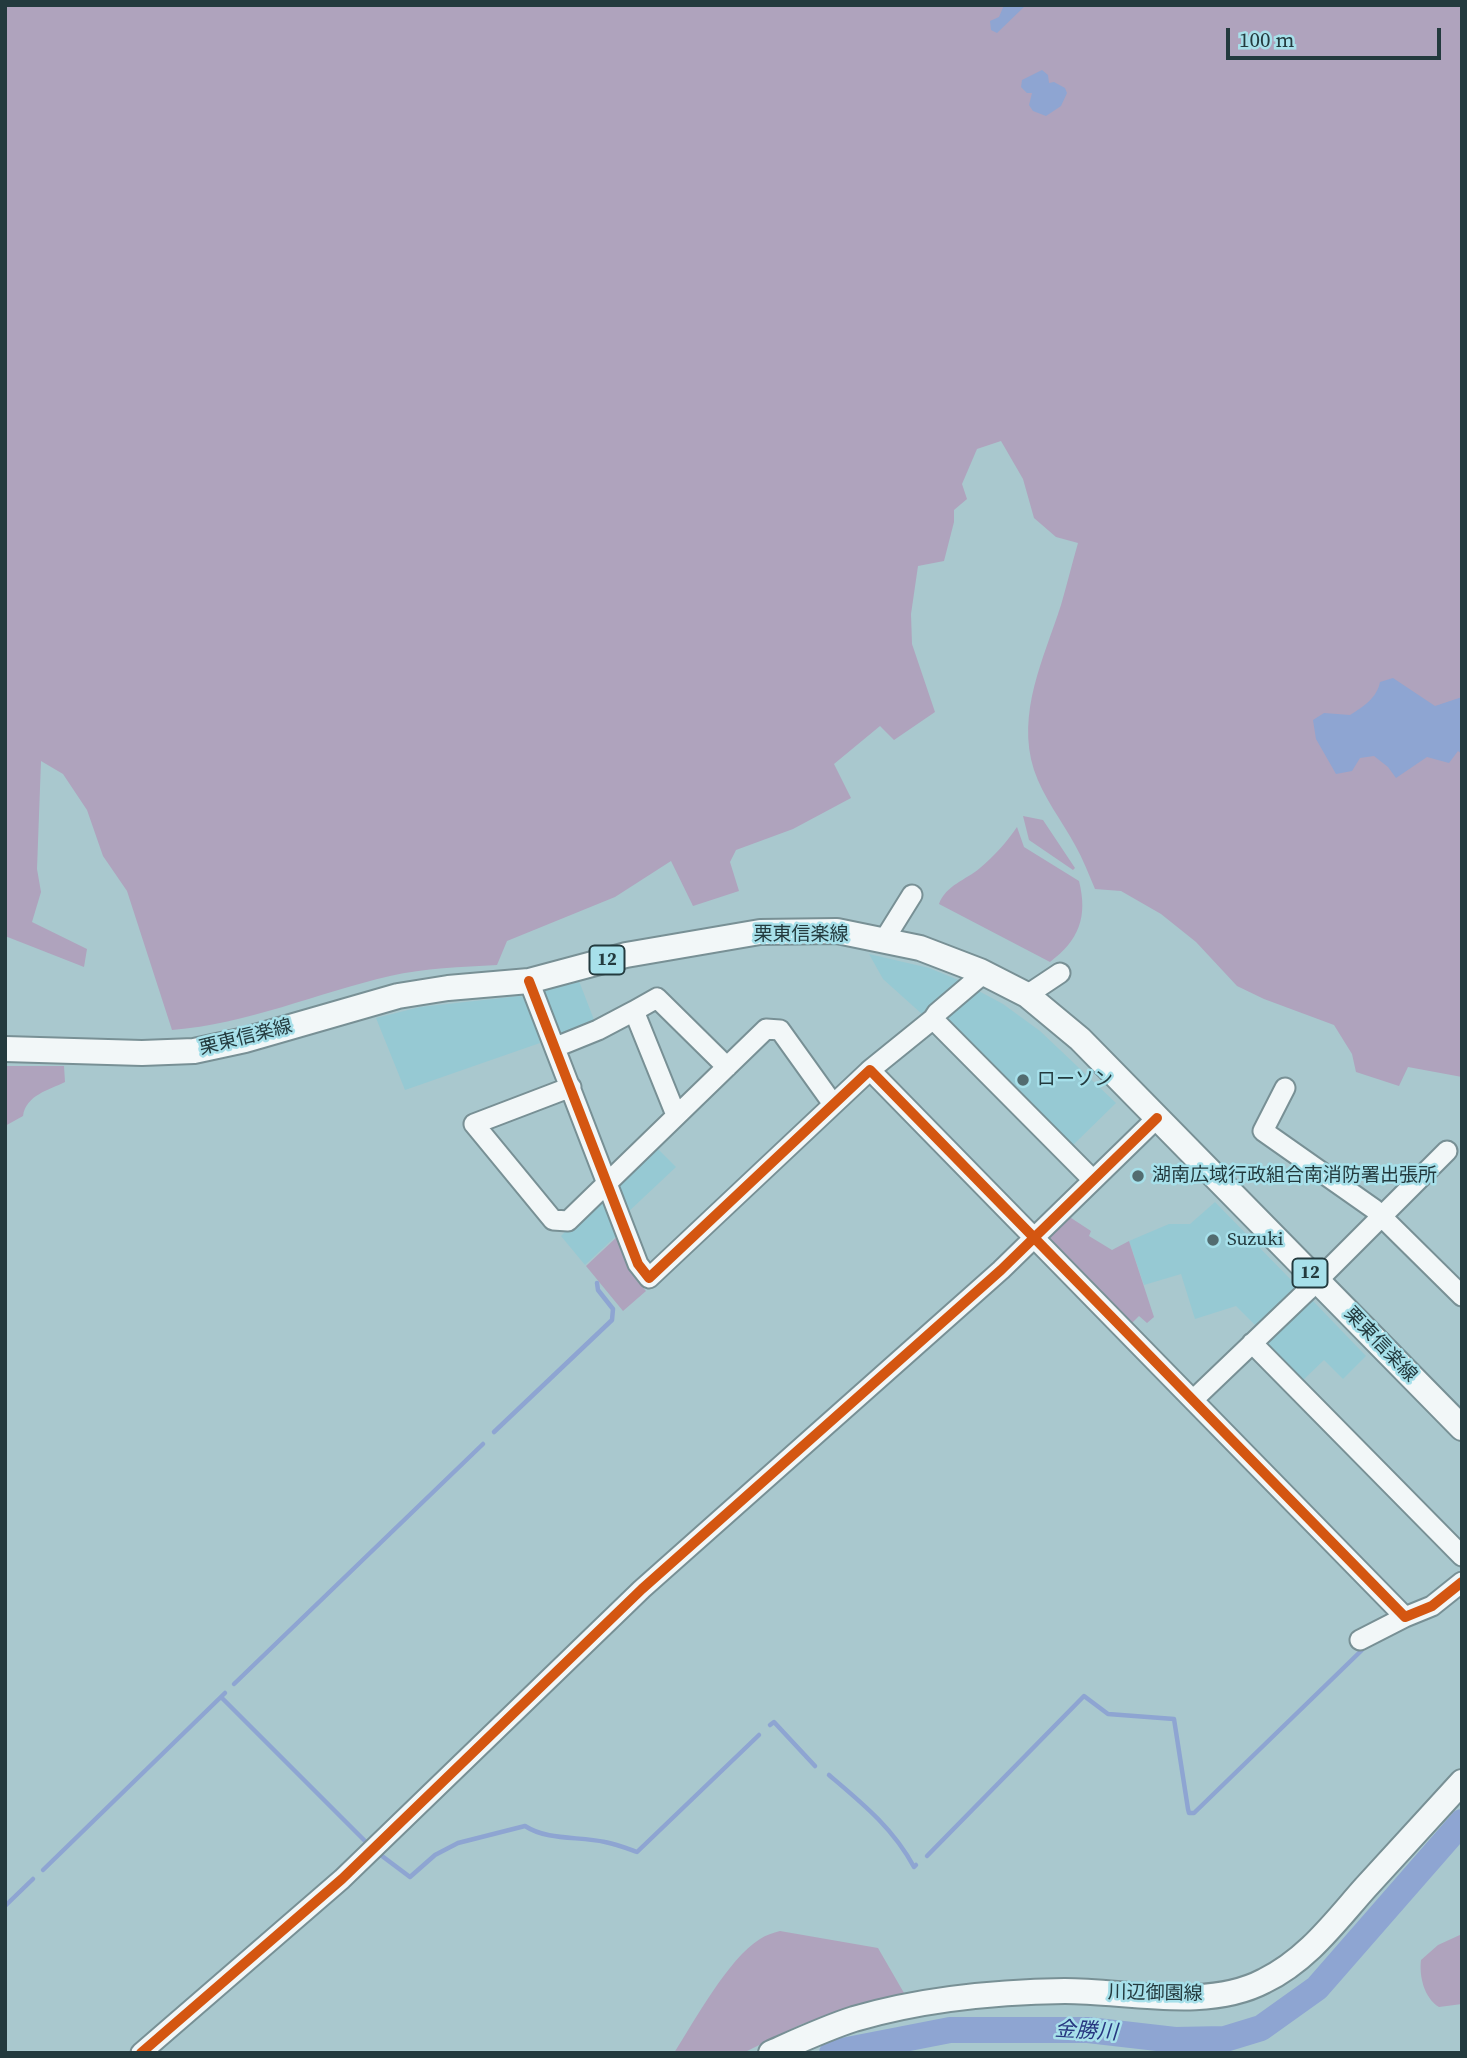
<!DOCTYPE html>
<meta charset="utf-8">
<style>
body{margin:0}
#map{position:relative;width:1467px;height:2058px;overflow:hidden;background:#a9c8ce;font-family:"Source Serif 4",serif}
canvas{display:block}
.frame{position:absolute;inset:0;border:7px solid #233a3e;pointer-events:none}
.scale{position:absolute;left:1226px;top:28px;width:215px;height:32px;box-sizing:border-box;border:4px solid #233a3e;border-top:0;padding-left:9px;font-size:21px;line-height:24px;white-space:nowrap;color:#233a3e;-webkit-text-stroke:5px #a7e0ea;paint-order:stroke}
</style>
<div id="map">
<canvas width="1467" height="2058"></canvas>
<div class="frame"></div>
<div class="scale">100 m</div>
</div>
<script>
const ctx = document.querySelector('canvas').getContext('2d');
ctx.lineJoin = 'round';
function fillPath(path, color) { ctx.fillStyle = color; ctx.fill(path, 'evenodd'); }
function strokePath(path, color, width, dash) { ctx.strokeStyle = color; ctx.lineWidth = width; ctx.lineCap = dash ? 'butt' : 'round'; ctx.setLineDash(dash || []); ctx.stroke(path); }
function label(font, color, halo, rows, align = 'center') {
  ctx.font = font + ' "Source Serif 4","Noto Sans JP",serif'; ctx.lineWidth = 5; ctx.setLineDash([]); ctx.textBaseline = 'middle'; ctx.strokeStyle = halo; ctx.fillStyle = color; for (const [text, x, y, turn = 0] of rows) {
    ctx.save(); ctx.translate(x, y); ctx.rotate((+turn || 0) * Math.PI / 180); ctx.textAlign = isNaN(turn) ? turn : align; if (halo) ctx.strokeText(text, 0, 0); ctx.fillText(text, 0, 0); ctx.restore();
  }
}
fillPath(new Path2D(`
 M 869,954 L 929,968 L 963,982 L 923,1015 L 883,979 Z
 M 579,981 L 596,1025 L 562,1038 L 556,1035 L 541,997 L 544,990 Z
 M 973,988 L 1003,1004 L 1040,1031 L 1116,1103 L 1070,1148 L 942,1017 Z
 M 520,996 L 527,999 L 538,1025 L 536,1026 L 540,1043 L 405,1090 L 376,1018 L 420,1007 Z
 M 655,1146 L 676,1167 L 626,1214 L 617,1181 Z
 M 599,1198 L 606,1200 L 618,1234 L 585,1265 L 561,1236 Z
 M 1215,1202 L 1296,1285 L 1296,1292 L 1258,1328 L 1236,1306 L 1195,1319 L 1181,1274 L 1144,1285 L 1129,1241 L 1169,1224 L 1190,1224 Z
 M 1312,1300 L 1366,1356 L 1343,1379 L 1324,1360 L 1300,1383 L 1265,1347 L 1265,1340 L 1305,1301 Z`), '#96c9d3');
fillPath(new Path2D(`
 M 5,5 L 1462,5 L 1462,1077 L 1408,1067 L 1399,1086 L 1356,1072 L 1352,1054 L 1334,1025 L 1264,999 L 1237,986 L 1196,942 L 1161,914 L 1121,891 L 1095,889 C 1089,875 1083,859 1075,845 C 1062,821 1043,797 1034,770 C 1016,713 1044,658 1061,605 C 1067,584 1072,564 1078,543 L 1056,537 L 1034,518 L 1023,479 L 1001,441 L 977,449 L 962,484 L 967,499 L 954,510 L 954,522 L 944,561 L 918,566 L 911,614 L 912,644 L 935,712 L 894,740 L 880,726 L 834,764 L 851,798 L 793,829 L 736,850 L 730,862 L 739,891 L 693,906 L 671,861 L 615,897 L 507,941 L 497,965 C 461,967 425,968 390,976 C 317,993 247,1024 172,1030 L 127,891 L 103,856 L 87,810 L 63,774 L 41,761 L 37,869 L 41,892 L 32,922 L 87,949 L 84,967 L 5,936 Z
 M 1023,816 L 1043,820 L 1075,868 L 1073,870 L 1029,840 Z
 M 1017,827 L 1024,847 L 1079,881 C 1088,917 1079,940 1050,962 L 939,904 C 946,885 966,880 980,868 C 994,856 1007,842 1017,827 Z
 M 5,1066 L 64,1066 L 65,1082 C 49,1090 26,1095 23,1116 L 5,1126 Z
 M 1068,1216 L 1091,1231 L 1089,1236 L 1112,1250 L 1129,1241 L 1154,1317 L 1147,1323 L 1139,1316 L 1131,1324 L 1050,1241 L 1050,1234 Z
 M 619,1235 L 637,1281 L 646,1291 L 623,1311 L 586,1266 Z
 M 780,1931 L 878,1948 L 904,1993 L 802,2024 L 743,2053 L 674,2053 C 695,2020 728,1959 760,1939 C 766,1935 773,1933 780,1931 Z
 M 1462,1934 L 1462,2004 L 1439,2007 C 1424,1998 1419,1976 1421,1960 L 1438,1945 Z`), '#afa3bd');
fillPath(new Path2D(`
 M 1004,5 L 1026,5 L 997,33 L 991,30 L 990,21 L 999,17 Z
 M 1042,70 L 1048,75 L 1049,83 L 1054,82 L 1065,88 L 1067,93 L 1061,106 L 1046,116 L 1033,111 L 1029,105 L 1032,93 L 1027,93 L 1021,87 L 1022,80 Z
 M 1393,678 L 1435,706 L 1462,697 L 1462,754 L 1458,751 L 1449,763 L 1427,757 L 1396,778 L 1388,767 L 1374,756 L 1360,758 L 1352,771 L 1336,774 L 1316,739 L 1313,720 L 1324,713 L 1350,715 C 1363,707 1377,698 1380,682 Z`), '#8ea5d2');
strokePath(new Path2D(`
 M 494,1432 L 612,1320 L 613,1309 L 598,1290 L 597,1283
 M 234,1684 L 483,1444
 M 221,1697 L 368,1844
 M 770,1725 L 774,1722 L 815,1766
 M 829,1775 C 862,1803 893,1828 914,1867 L 916,1865
 M 382,1856 L 410,1877 L 435,1855 L 458,1843 L 525,1826 C 548,1841 579,1836 605,1842 C 616,1844 626,1848 637,1852 L 759,1735
 M 927,1856 L 1084,1696 L 1108,1714 L 1174,1719 L 1188,1809 L 1189,1813 L 1194,1813 L 1362,1650
 M 43,1870 L 225,1693
 M 5,1906 L 33,1879`), '#8ea5d2', 4.5);
strokePath(new Path2D(`
 M 832,2053 L 950,2030 L 1088,2030 L 1175,2040 L 1225,2039 L 1261,2028 L 1317,1988 L 1462,1822`), '#8ea5d2', 26);
const minor = new Path2D(`
 M 884,940 L 912,895
 M 529,981 L 638,1264 L 649,1278 L 870,1070 L 1405,1617 L 1432,1606 L 1462,1582
 M 1027,995 L 1060,973
 M 933,1019 L 937,1013 L 984,973
 M 556,1047 L 598,1030 L 634,1011
 M 870,1070 L 933,1019 L 1093,1180
 M 571,1087 L 474,1124 L 553,1220 L 568,1221 L 766,1029 L 780,1030 L 833,1104
 M 1285,1088 L 1263,1131 L 1374,1209 L 1462,1296
 M 676,1115 L 634,1011 L 657,998 L 727,1067
 M 1252,1343 L 1462,1556
 M 1193,1400 L 1307,1291 L 1447,1151
 M 1360,1640 L 1405,1617
 M 141,2053 L 342,1879 L 642,1589 L 1001,1270 L 1157,1118`);
const major = new Path2D(`
 M 5,1049 L 142,1053 L 194,1051 L 245,1040 L 398,996 L 448,988 L 529,981 L 626,955 L 760,932 L 837,931 L 920,948 L 980,971 L 1027,995 L 1080,1039 L 1462,1428
 M 771,2053 C 798,2041 826,2028 854,2019 C 922,1999 994,1992 1065,1991 C 1127,1991 1207,2011 1264,1981 C 1307,1960 1334,1923 1365,1888 C 1397,1853 1429,1818 1462,1782`);
strokePath(minor, '#789095', 23);
strokePath(major, '#789095', 28);
strokePath(minor, '#f2f7f8', 19);
strokePath(major, '#f2f7f8', 24);
strokePath(new Path2D(`
 M 529,981 L 638,1264 L 649,1278 L 870,1070 L 1405,1617 L 1432,1606 L 1462,1582
 M 141,2053 L 342,1879 L 642,1589 L 1001,1270 L 1157,1118`), '#d45611', 10);
for (const [x, y, r, color] of [
 [1023,1080,7,"#526c70"],
 [1138,1176,7,"#526c70"],
 [1213,1240,7,"#526c70"]
]) { const dot = new Path2D(); dot.arc(x, y, r, 0, 2 * Math.PI); ctx.fillStyle = color; ctx.fill(dot); strokePath(dot, '#a7e0ea', 2.5); }
for (const [x, y, w] of [
 [607,960,35],
 [1310,1273,35]
]) { const box = new Path2D(); box.roundRect(x - w / 2, y - 14.5, w, 29, 5); ctx.fillStyle = '#a7e0ea'; ctx.fill(box); strokePath(box, '#233a3e', 2); }
label('bold 18px', '#233a3e', null, [
 ["12",607,960],
 ["12",1310,1273]
]);
label('19px', '#233a3e', '#a7e0ea', [
 ["栗東信楽線",801,935],
 ["栗東信楽線",246,1038,-14],
 ["栗東信楽線",1380,1345,46],
 ["川辺御園線",1155,1994,1]
]);
label('19px', '#233a3e', '#a7e0ea', [
 ["ローソン",1037,1080],
 ["湖南広域行政組合南消防署出張所",1152,1176],
 ["Suzuki",1227,1240]
], 'left');
label('italic 21px', '#273780', '#a7e0ea', [
 ["金勝川",1086,2032,3]
]);
</script>
